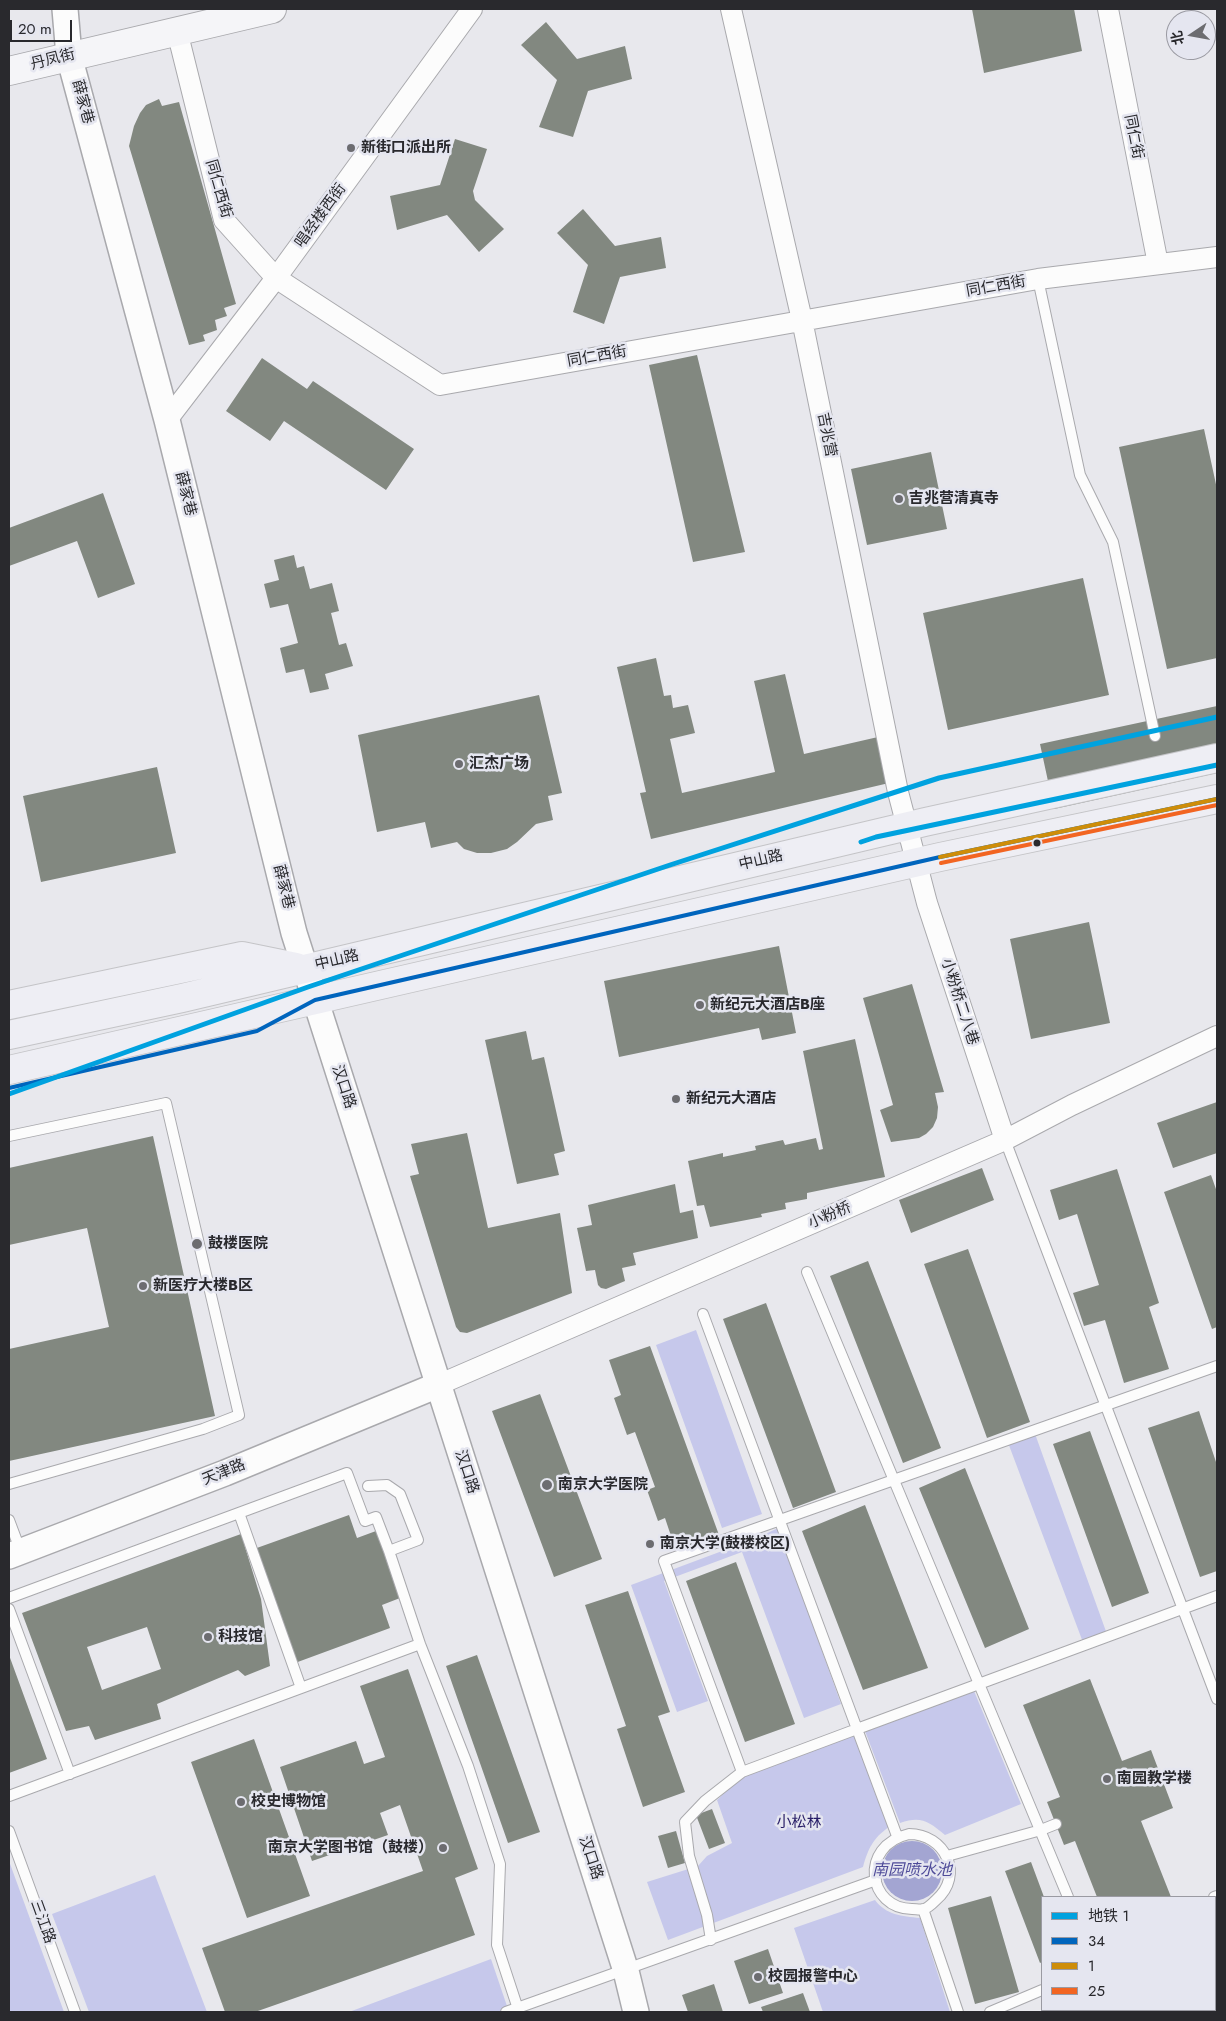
<!DOCTYPE html>
<meta charset="utf-8">
<style>
body{margin:0}
#map{position:relative;width:1226px;height:2021px;overflow:hidden;background:#e8e8ed;font-family:Jost,"Noto Sans SC",sans-serif}
canvas{display:block}
.frame{position:absolute;inset:0;border:10px solid #29292d;pointer-events:none}
.legend{position:absolute;left:1041px;top:1896px;width:175px;height:115px;box-sizing:border-box;background:#e5e6f0;border:1px solid #9a9aa2;margin:0;padding:6px 9px;list-style:none;font-size:15px;color:#29292d}
.legend li{display:flex;align-items:center;gap:10px;height:25px}
.legend b{width:25px;border:1px solid #9a9aa2}
.north{position:absolute;left:1166px;top:10px;width:50px;height:50px;box-sizing:border-box;background:#e5e6f0;border:1px solid #9a9aa2;border-radius:50%;rotate:258deg;font-size:14px;font-weight:700;line-height:20px;text-align:center;color:#29292d}
.north::after{content:'';display:block;margin:auto;width:18px;height:22px;background:#6c6c70;clip-path:polygon(50% 0,100% 100%,50% 72%,0 100%)}
.scale{position:absolute;left:10px;top:20px;width:62px;height:22px;box-sizing:border-box;border:2px solid #29292d;border-top:0;padding-left:6px;font-size:15px;line-height:18px;white-space:nowrap;color:#29292d;-webkit-text-stroke:4px #e5e6f0;paint-order:stroke}
</style>
<div id="map">
<canvas width="1226" height="2021"></canvas>
<div class="frame"></div>
<ul class="legend">
<li><b style="height:6px;background:#00a2df"></b>地铁 1</li>
<li><b style="height:6px;background:#0065bd"></b>34</li>
<li><b style="height:6px;background:#ce8d09"></b>1</li>
<li><b style="height:6px;background:#f26522"></b>25</li>
</ul>
<div class="north">北</div>
<div class="scale">20 m</div>
</div>
<script>
const ctx = document.querySelector('canvas').getContext('2d');
ctx.lineJoin = 'round';
function fillPath(path, color) { ctx.fillStyle = color; ctx.fill(path, 'evenodd'); }
function strokePath(path, color, width, dash) { ctx.strokeStyle = color; ctx.lineWidth = width; ctx.lineCap = dash ? 'butt' : 'round'; ctx.setLineDash(dash || []); ctx.stroke(path); }
function label(font, color, halo, rows, align = 'center') {
  ctx.font = font + ' Jost,"Noto Sans SC",sans-serif'; ctx.lineWidth = 5; ctx.setLineDash([]); ctx.textBaseline = 'middle'; ctx.strokeStyle = halo; ctx.fillStyle = color; for (const [text, x, y, turn = 0] of rows) {
    ctx.save(); ctx.translate(x, y); ctx.rotate((+turn || 0) * Math.PI / 180); ctx.textAlign = isNaN(turn) ? turn : align; if (halo) ctx.strokeText(text, 0, 0); ctx.fillText(text, 0, 0); ctx.restore();
  }
}
fillPath(new Path2D(`
 M 696,1330 L 762,1514 L 722,1528 L 656,1345 Z
 M 1034,1431 L 1108,1637 L 1084,1645 L 1007,1440 Z
 M 778,1528 L 841,1704 L 804,1718 L 742,1552 L 664,1581 L 708,1701 L 677,1712 L 631,1585 L 757,1538 Z
 M 974,1691 L 1021,1804 L 945,1835 C 928,1821 921,1816 900,1823 L 865,1731 Z
 M 854,1734 L 889,1827 C 873,1838 868,1849 863,1867 L 668,1940 L 647,1882 L 698,1866 L 707,1856 L 732,1843 L 717,1800 L 743,1775 Z
 M 9,1861 L 64,2012 L 9,2012 Z
 M 155,1875 L 207,2012 L 89,2012 L 52,1914 Z
 M 875,1900 C 886,1915 902,1916 920,1918 L 950,2012 L 823,2012 L 794,1928 Z
 M 491,1959 L 509,2012 L 349,2012 Z`), '#c6c8eb');
fillPath(new Path2D(`
 M882 1871a30 30 0 1 1 60 0a30 30 0 1 1-60 0Z`), '#a3a5d2');
fillPath(new Path2D(`
 M 972,9 L 1074,9 L 1082,51 L 984,73 Z
 M 546,22 L 577,59 L 625,46 L 632,79 L 588,91 L 573,137 L 539,127 L 557,80 L 521,45 Z
 M 159,99 L 162,106 L 179,102 L 236,304 L 224,308 L 227,316 L 215,320 L 217,330 L 203,335 L 205,341 L 189,345 L 129,146 L 134,126 L 140,113 L 146,105 Z
 M 455,139 L 487,149 L 473,191 L 475,200 L 504,229 L 479,252 L 447,215 L 397,230 L 390,196 L 440,185 Z
 M 583,209 L 615,246 L 661,237 L 666,268 L 620,277 L 604,324 L 573,312 L 588,265 L 557,233 Z
 M 697,355 L 745,552 L 693,562 L 649,365 Z
 M 262,358 L 307,389 L 313,381 L 414,449 L 386,490 L 284,421 L 270,441 L 226,411 Z
 M 1204,429 L 1217,489 L 1217,658 L 1167,669 L 1119,447 Z
 M 931,452 L 947,529 L 867,545 L 851,469 Z
 M 103,493 L 135,584 L 98,598 L 77,541 L 9,566 L 9,528 Z
 M 294,555 L 297,568 L 304,566 L 310,589 L 332,583 L 339,611 L 331,613 L 339,645 L 346,643 L 353,666 L 325,674 L 329,689 L 310,693 L 304,669 L 286,673 L 280,648 L 298,643 L 288,604 L 270,608 L 264,584 L 279,580 L 274,560 Z
 M 1083,578 L 1109,695 L 948,730 L 923,613 Z
 M 656,658 L 664,696 L 671,695 L 673,708 L 688,705 L 695,733 L 670,739 L 682,793 L 775,772 L 754,681 L 785,674 L 804,754 L 878,737 L 889,783 L 651,839 L 640,793 L 646,792 L 617,667 Z
 M 539,695 L 562,793 L 548,796 L 553,820 L 536,824 L 517,842 L 507,849 L 491,853 L 477,853 L 464,849 L 457,842 L 431,848 L 425,822 L 377,832 L 358,735 Z
 M 1217,706 L 1217,773 L 1054,809 L 1040,744 Z
 M 157,767 L 176,853 L 41,882 L 23,796 Z
 M 1089,922 L 1110,1023 L 1031,1039 L 1010,939 Z
 M 779,946 L 796,1033 L 762,1040 L 759,1028 L 619,1057 L 604,981 Z
 M 912,984 L 944,1092 L 935,1093 L 938,1107 L 937,1118 L 933,1127 L 926,1134 L 919,1138 L 891,1142 L 880,1110 L 893,1105 L 863,998 Z
 M 526,1031 L 532,1060 L 544,1057 L 565,1151 L 554,1154 L 559,1175 L 517,1184 L 485,1040 Z
 M 855,1039 L 885,1177 L 807,1193 L 807,1199 L 785,1203 L 786,1209 L 761,1214 L 762,1217 L 710,1227 L 704,1205 L 697,1206 L 688,1161 L 723,1153 L 723,1157 L 756,1150 L 755,1146 L 783,1140 L 785,1145 L 816,1138 L 819,1150 L 823,1149 L 803,1051 Z
 M 1217,1102 L 1217,1153 L 1173,1168 L 1157,1123 Z
 M 467,1133 L 488,1228 L 560,1213 L 572,1293 L 467,1333 L 460,1332 L 456,1327 L 410,1176 L 419,1174 L 411,1144 Z
 M 153,1136 L 215,1416 L 9,1461 L 9,1349 L 109,1327 L 87,1228 L 9,1245 L 9,1168 Z
 M 982,1168 L 994,1200 L 911,1233 L 899,1200 Z
 M 1117,1169 L 1159,1303 L 1149,1307 L 1169,1369 L 1124,1383 L 1105,1320 L 1084,1326 L 1073,1293 L 1099,1285 L 1077,1214 L 1059,1220 L 1050,1190 Z
 M 1211,1175 L 1217,1192 L 1217,1327 L 1212,1329 L 1164,1192 Z
 M 675,1184 L 680,1213 L 693,1210 L 698,1238 L 633,1253 L 636,1265 L 622,1268 L 625,1281 L 606,1289 L 601,1288 L 598,1285 L 595,1270 L 586,1271 L 577,1228 L 592,1225 L 588,1205 Z
 M 968,1249 L 1030,1422 L 987,1438 L 924,1264 Z
 M 868,1261 L 941,1448 L 903,1463 L 830,1276 Z
 M 766,1303 L 836,1492 L 793,1508 L 723,1319 Z
 M 650,1346 L 719,1535 L 676,1551 L 665,1518 L 658,1521 L 647,1490 L 655,1487 L 635,1432 L 627,1435 L 614,1398 L 621,1395 L 609,1360 Z
 M 540,1394 L 602,1559 L 554,1577 L 492,1411 Z
 M 1199,1411 L 1217,1465 L 1217,1571 L 1200,1577 L 1148,1428 Z
 M 1090,1431 L 1149,1593 L 1112,1607 L 1053,1444 Z
 M 965,1468 L 1029,1629 L 985,1648 L 919,1488 Z
 M 865,1505 L 928,1668 L 863,1690 L 802,1531 Z
 M 349,1515 L 357,1538 L 376,1531 L 400,1598 L 382,1605 L 390,1628 L 295,1663 L 254,1549 Z
 M 241,1534 L 261,1599 L 270,1666 L 245,1676 L 238,1670 L 157,1704 L 161,1719 L 95,1740 L 89,1726 L 66,1731 L 22,1613 ZM 147,1627 L 161,1669 L 102,1690 L 87,1647 Z
 M 736,1562 L 795,1724 L 745,1742 L 686,1581 Z
 M 628,1591 L 670,1712 L 658,1716 L 685,1792 L 643,1807 L 617,1729 L 626,1726 L 585,1605 Z
 M 9,1655 L 47,1759 L 9,1773 Z
 M 477,1655 L 540,1832 L 508,1843 L 446,1666 Z
 M 408,1669 L 478,1869 L 455,1878 L 475,1935 L 255,2012 L 225,2012 L 202,1948 L 423,1871 L 400,1805 L 380,1813 L 388,1835 L 312,1861 L 280,1767 L 356,1741 L 364,1764 L 385,1757 L 360,1686 Z
 M 1090,1679 L 1122,1761 L 1151,1750 L 1173,1808 L 1141,1821 L 1171,1897 L 1097,1897 L 1075,1841 L 1064,1845 L 1047,1802 L 1060,1797 L 1023,1705 Z
 M 254,1739 L 310,1896 L 247,1918 L 191,1762 Z
 M 712,1809 L 725,1843 L 709,1849 L 696,1815 Z
 M 676,1831 L 685,1863 L 668,1868 L 658,1836 Z
 M 1031,1862 L 1044,1897 L 1042,1897 L 1042,1962 L 1040,1963 L 1005,1871 Z
 M 991,1896 L 1019,1992 L 975,2004 L 948,1908 Z
 M 1217,1916 L 1217,2012 L 1196,2012 L 1195,2010 L 1215,2010 L 1215,1917 Z
 M 768,1949 L 783,1993 L 749,2004 L 734,1961 Z
 M 714,1984 L 723,2012 L 688,2012 L 682,1995 Z
 M 803,1993 L 810,2012 L 763,2012 L 761,2007 Z
 M 1089,2010 L 1116,2010 L 1117,2012 L 1090,2012 Z`), '#828880');
const service = new Path2D(`
 M 1038,279 L 1080,475 L 1113,542 L 1155,736
 M 9,1136 L 166,1103 L 239,1415 L 203,1429 L 9,1484
 M 1005,1140 L 1217,1699
 M 807,1272 L 1068,1897
 M 703,1314 L 857,1729 L 742,1772 L 705,1801 L 685,1822 L 689,1856 L 707,1915 L 711,1940
 M 368,1486 L 387,1485 L 400,1494 L 418,1540 L 389,1551 L 420,1644 L 468,1766 L 500,1864 L 497,1945 L 519,2012
 M 239,1513 L 301,1688
 M 9,1520 L 21,1552
 M 9,1598 L 347,1473 L 365,1521 L 376,1517 L 389,1551
 M 9,1609 L 70,1774
 M 742,1772 L 664,1561 L 1217,1366
 M 9,1796 L 420,1644
 M 9,1831 L 75,2012
 M 909,1834 C 945,1834 965,1875 936,1900 C 933,1903 928,1908 924,1909 C 921,1910 916,1909 912,1909 C 868,1909 858,1846 909,1834 Z
 M 897,1836 L 857,1729 L 1217,1596
 M 947,1856 L 1041,1830 L 1056,1824
 M 1214,1897 L 1217,1896
 M 923,1909 L 958,2012
 M 506,2012 L 876,1880
 M 990,2012 L 1042,1990`);
const minor = new Path2D(`
 M 731,9 L 802,320 L 898,792 L 927,903 L 1005,1140
 M 1108,9 L 1158,264
 M 177,31 L 224,220 L 276,278 L 440,385 L 1038,279 L 1217,257
 M 167,420 L 276,278 L 472,9
 M 438,1385 L 1005,1140 L 1072,1105 L 1217,1036`);
const tertiary = new Path2D(`
 M 65,9 L 69,56 L 167,420 L 294,933 L 626,1971 L 636,2012
 M 9,1556 L 225,1473 L 438,1385`);
const secondary = new Path2D(`
 M 9,71 L 272,9`);
const primary = new Path2D(`
 M 9,1005 L 242,956 L 296,967
 M 9,1035 L 182,998 L 925,822 L 1217,758
 M 9,1070 L 940,857 L 1217,799`);
strokePath(service, '#a9a9ad', 12);
strokePath(minor, '#a9a9ad', 22);
strokePath(tertiary, '#a9a9ad', 28);
strokePath(secondary, '#a9a9ad', 30);
strokePath(primary, '#c4c4c7', 30);
strokePath(service, '#fcfcfc', 10);
strokePath(minor, '#fcfcfc', 20);
strokePath(tertiary, '#fcfcfc', 25);
strokePath(secondary, '#f5f5f8', 28);
strokePath(primary, '#eeeef4', 28);
strokePath(new Path2D(`
 M 9,1088 L 257,1031 L 315,1000 L 940,857 L 1217,799`), '#0065bd', 4);
strokePath(new Path2D(`
 M 940,857 L 1217,799`), '#ce8d09', 4);
strokePath(new Path2D(`
 M 941,863 L 1217,805`), '#f26522', 4);
strokePath(new Path2D(`
 M 861,842 L 876,837 L 1217,765
 M 9,1094 L 308,987 L 670,865 L 939,778 L 1217,717`), '#00a2df', 5);
for (const [x, y, r, color] of [
 [351,148,5,"#6c6c70"],
 [899,499,5,"#6c6c70"],
 [459,764,5,"#6c6c70"],
 [1037,843,4.5,"#29292d"],
 [700,1005,5,"#6c6c70"],
 [676,1099,5,"#6c6c70"],
 [197,1244,6,"#6c6c70"],
 [143,1286,5,"#6c6c70"],
 [547,1485,6,"#6c6c70"],
 [650,1544,5,"#6c6c70"],
 [208,1637,5,"#6c6c70"],
 [1107,1779,5,"#6c6c70"],
 [241,1802,5,"#6c6c70"],
 [443,1848,5,"#6c6c70"],
 [758,1977,5,"#6c6c70"]
]) { const dot = new Path2D(); dot.arc(x, y, r, 0, 2 * Math.PI); ctx.fillStyle = color; ctx.fill(dot); strokePath(dot, '#e5e6f0', 2); }
label('15px', '#29292d', '#e5e6f0', [
 ["丹凤街",53,60,-14],
 ["薛家巷",82,102,75],
 ["同仁街",1133,137,79],
 ["同仁西街",218,189,74],
 ["唱经楼西街",321,216,-54],
 ["同仁西街",996,287,-10],
 ["同仁西街",597,357,-10],
 ["吉兆营",826,435,79],
 ["薛家巷",185,494,76],
 ["中山路",761,861,-13],
 ["薛家巷",283,887,76],
 ["中山路",337,961,-13],
 ["小粉桥二八巷",959,1002,72],
 ["汉口路",343,1087,72],
 ["小粉桥",830,1216,-23],
 ["汉口路",466,1472,72],
 ["天津路",224,1473,-22],
 ["汉口路",590,1858,72],
 ["三江路",42,1922,70]
]);
label('bold 15px', '#29292d', '#e5e6f0', [
 ["新街口派出所",361,148],
 ["吉兆营清真寺",909,499],
 ["汇杰广场",469,764],
 ["新纪元大酒店B座",710,1005],
 ["新纪元大酒店",686,1099],
 ["鼓楼医院",208,1244],
 ["新医疗大楼B区",153,1286],
 ["南京大学医院",558,1485],
 ["南京大学(鼓楼校区)",660,1544],
 ["科技馆",218,1637],
 ["南园教学楼",1117,1779],
 ["校史博物馆",251,1802],
 ["南京大学图书馆（鼓楼）",433,1848,"right"],
 ["校园报警中心",768,1977]
], 'left');
label('15px', '#271d66', '#e5e6f0', [
 ["小松林",799,1823]
]);
label('italic 16px', '#4f4c99', '#e5e6f0', [
 ["南园喷水池",912,1871]
]);
</script>
